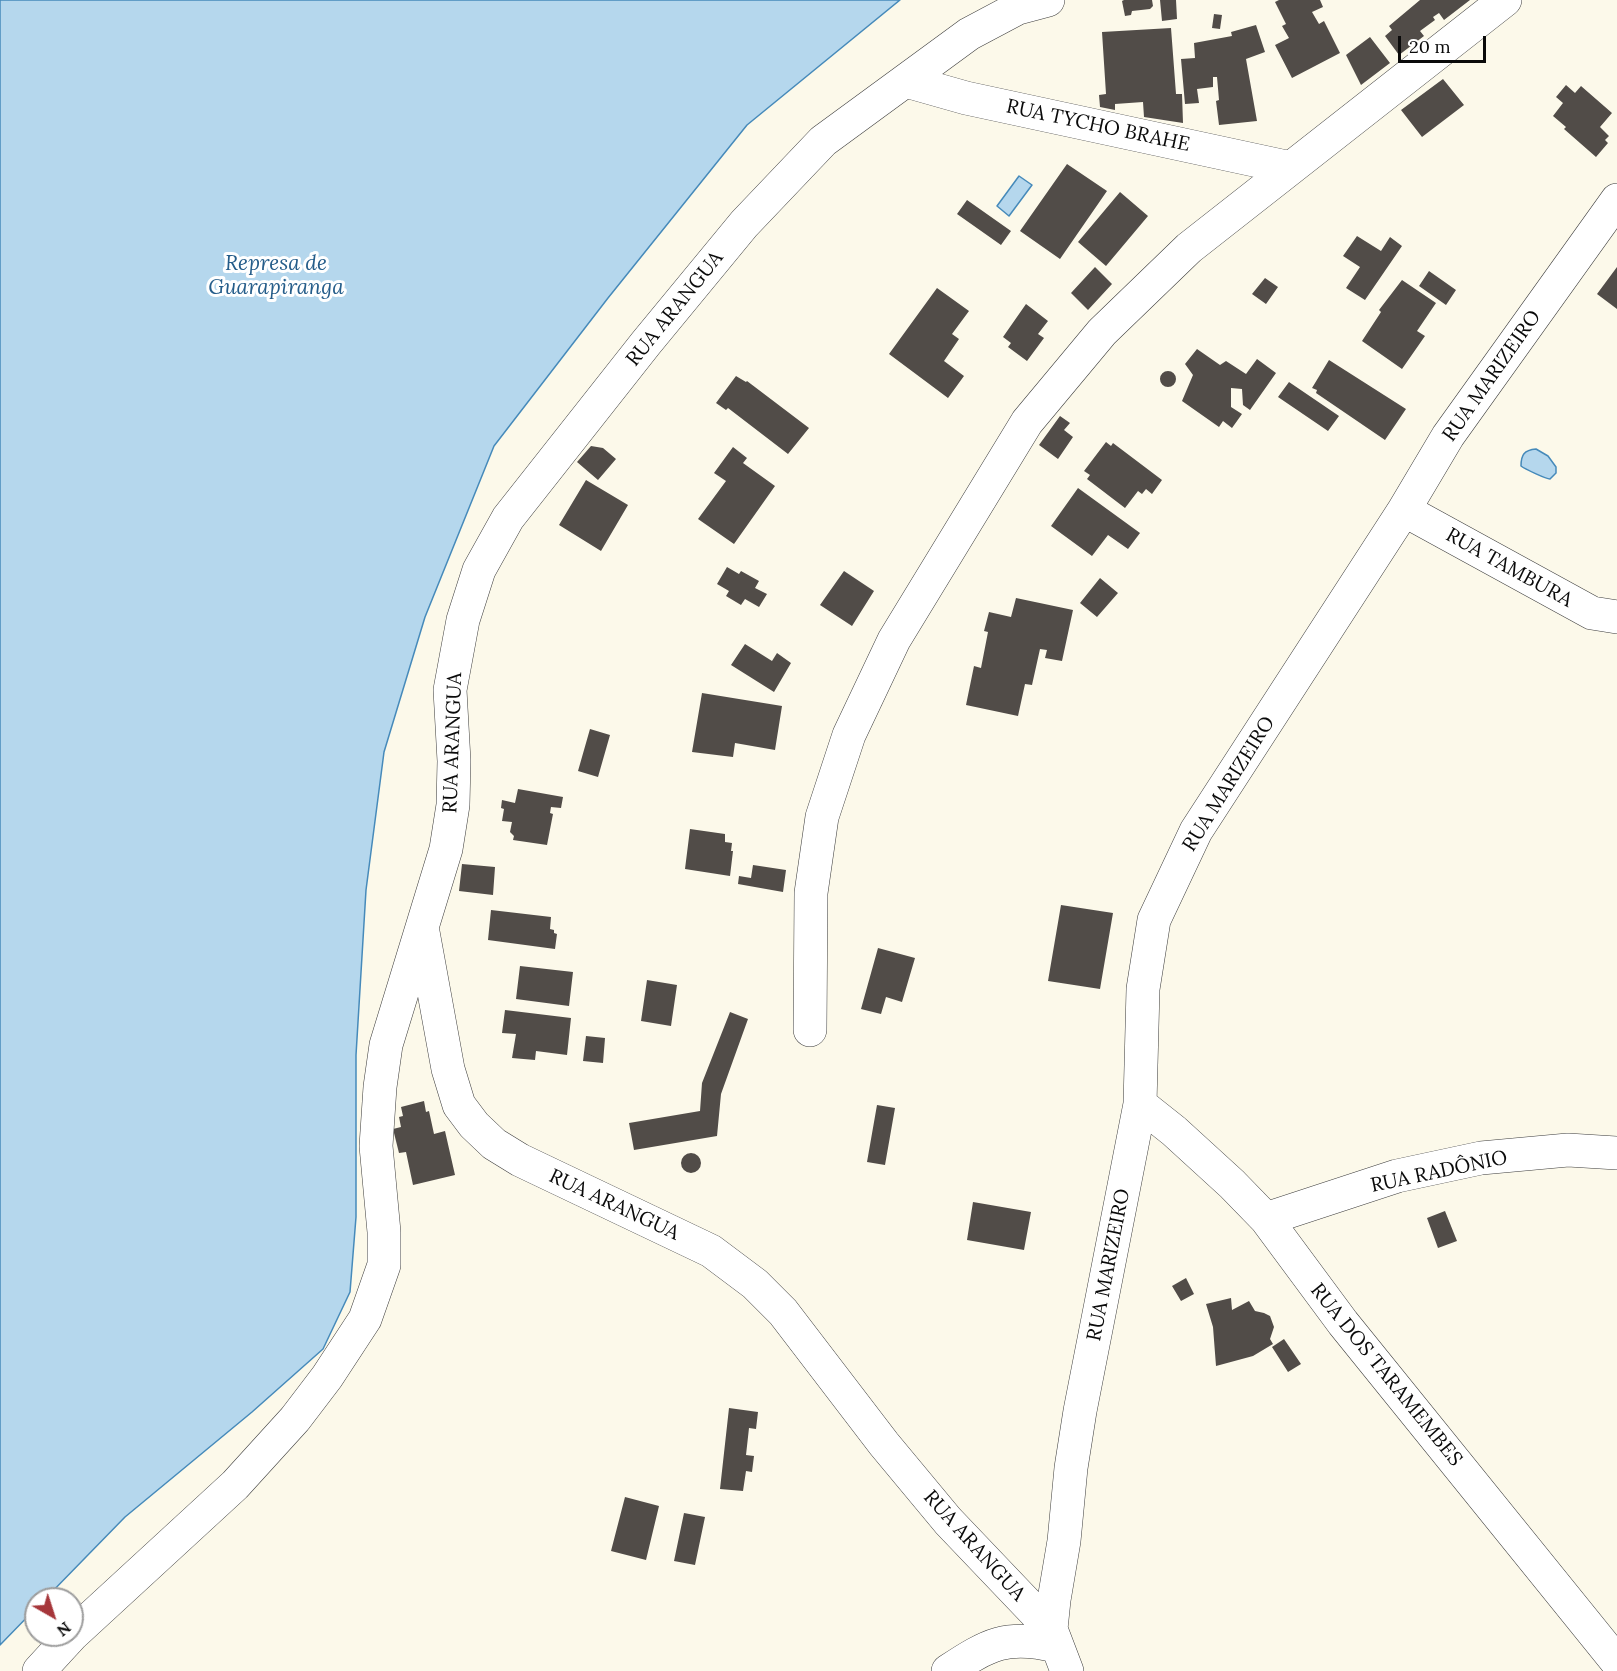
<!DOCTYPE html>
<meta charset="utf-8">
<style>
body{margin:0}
#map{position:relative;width:1617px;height:1671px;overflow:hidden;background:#fcf9ea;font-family:Lora,serif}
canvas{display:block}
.north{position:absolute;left:24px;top:1587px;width:60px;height:60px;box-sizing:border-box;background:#fff;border:2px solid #9d9d9d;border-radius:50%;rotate:141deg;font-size:16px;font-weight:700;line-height:24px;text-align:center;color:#0a0a0a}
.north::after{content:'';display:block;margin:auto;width:21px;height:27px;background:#a6363a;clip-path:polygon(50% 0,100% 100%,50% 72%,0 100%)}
.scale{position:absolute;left:1398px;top:36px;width:88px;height:27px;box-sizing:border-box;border:3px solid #0a0a0a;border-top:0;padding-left:8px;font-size:18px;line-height:21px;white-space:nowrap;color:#0a0a0a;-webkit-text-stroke:4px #fff;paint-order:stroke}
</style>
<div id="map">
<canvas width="1617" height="1671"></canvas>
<div class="north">N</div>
<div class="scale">20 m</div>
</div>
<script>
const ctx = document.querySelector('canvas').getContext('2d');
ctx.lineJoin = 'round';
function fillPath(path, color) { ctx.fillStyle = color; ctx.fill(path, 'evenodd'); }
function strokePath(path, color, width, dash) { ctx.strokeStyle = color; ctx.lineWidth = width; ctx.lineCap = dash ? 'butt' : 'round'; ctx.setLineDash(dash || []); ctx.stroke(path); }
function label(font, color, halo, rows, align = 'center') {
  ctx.font = font + ' Lora,serif'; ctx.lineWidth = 6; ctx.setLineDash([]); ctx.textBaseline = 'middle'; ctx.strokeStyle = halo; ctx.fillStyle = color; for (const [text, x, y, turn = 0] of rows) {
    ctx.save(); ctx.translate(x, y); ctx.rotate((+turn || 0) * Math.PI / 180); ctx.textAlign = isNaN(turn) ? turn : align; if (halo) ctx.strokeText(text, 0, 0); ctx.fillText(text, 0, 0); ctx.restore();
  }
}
const water = new Path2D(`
 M 0,0 L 900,0 L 747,125 L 608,298 L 494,446 L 425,617 L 384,752 L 366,890 L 356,1055 L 356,1217 L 350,1292 L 323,1349 L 252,1412 L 125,1517 L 45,1599 L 36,1599 L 36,1608 L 0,1645 Z
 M 1019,176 L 1032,185 L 1009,216 L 997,206 Z
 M 1536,449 L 1548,456 L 1556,467 L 1556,473 L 1550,479 C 1546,479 1525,469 1521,466 C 1521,455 1524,450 1536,449 Z`);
fillPath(water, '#b5d7ed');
strokePath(water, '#468aba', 1.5);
fillPath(new Path2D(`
 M 1124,0 L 1152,0 L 1153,6 L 1150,9 L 1132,11 L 1131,15 L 1125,16 L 1122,1 Z
 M 1160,0 L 1176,0 L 1177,19 L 1162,21 Z
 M 1279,0 L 1320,0 L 1323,7 L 1312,12 L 1319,24 L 1324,21 L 1340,53 L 1292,78 L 1275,45 L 1289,38 L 1282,26 L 1286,24 L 1275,2 Z
 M 1420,0 L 1470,0 L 1444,20 L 1439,13 L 1433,17 L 1435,20 L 1420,31 L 1424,36 L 1399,55 L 1385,36 L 1392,30 L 1389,26 Z
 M 1214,14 L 1222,15 L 1220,29 L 1212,28 Z
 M 1256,25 L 1265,52 L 1246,59 L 1257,121 L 1219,125 L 1216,101 L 1219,100 L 1217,77 L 1213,77 L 1213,87 L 1197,89 L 1199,103 L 1185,104 L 1181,59 L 1195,58 L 1194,43 L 1232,36 L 1231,32 Z
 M 1171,28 L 1176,94 L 1182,94 L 1183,123 L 1144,117 L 1143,102 L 1115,104 L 1115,110 L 1100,107 L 1099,95 L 1106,94 L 1102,32 Z
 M 1370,37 L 1390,63 L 1361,85 L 1346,55 Z
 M 1443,79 L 1464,105 L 1422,137 L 1401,110 Z
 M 1566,85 L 1575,93 L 1581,86 L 1612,113 L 1600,127 L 1609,136 L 1605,140 L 1608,143 L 1596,157 L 1564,129 L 1566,127 L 1553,116 L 1563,103 L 1556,97 Z
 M 1067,164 L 1107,191 L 1060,259 L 1020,231 Z
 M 1120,192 L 1148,216 L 1106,266 L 1078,242 Z
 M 967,200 L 1011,231 L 1001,245 L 957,214 Z
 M 1357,236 L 1381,251 L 1390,237 L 1402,246 L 1365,300 L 1346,288 L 1360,267 L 1343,256 Z
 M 1095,267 L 1112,284 L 1088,310 L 1071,293 Z
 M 1617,267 L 1617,309 L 1597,294 Z
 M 1429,271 L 1456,290 L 1446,305 L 1419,286 Z
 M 1265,278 L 1278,287 L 1266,304 L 1252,294 Z
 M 1402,280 L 1436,303 L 1417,331 L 1425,336 L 1402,369 L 1362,341 L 1381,312 L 1379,310 Z
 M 937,288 L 969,311 L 952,334 L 959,339 L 944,361 L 964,376 L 948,398 L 889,354 Z
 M 1026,304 L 1048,321 L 1038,334 L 1044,338 L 1027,361 L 1008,347 L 1011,343 L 1003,337 Z
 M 1197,349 L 1220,365 L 1226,361 L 1246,374 L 1257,359 L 1276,373 L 1250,410 L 1243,405 L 1242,389 L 1231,388 L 1231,407 L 1242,414 L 1232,428 L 1223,421 L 1219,427 L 1182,401 L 1193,375 L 1185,364 Z
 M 1329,360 L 1406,409 L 1385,440 L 1316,393 L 1317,390 L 1312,388 Z
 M1160 379a8 8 0 1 1 16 0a8 8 0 1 1-16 0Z
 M 736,376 L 746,382 L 747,381 L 809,428 L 788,454 L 728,408 L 726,410 L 716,403 Z
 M 1289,382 L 1339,416 L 1328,431 L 1278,397 Z
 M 1060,416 L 1070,423 L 1064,430 L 1073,437 L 1058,459 L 1039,445 Z
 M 1106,442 L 1111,446 L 1113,443 L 1162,480 L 1152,494 L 1146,489 L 1142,494 L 1138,491 L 1125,508 L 1087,479 L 1090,475 L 1084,471 Z
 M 591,446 L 603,448 L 616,459 L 598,480 L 577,462 Z
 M 733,447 L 747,458 L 743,463 L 775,486 L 734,544 L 698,519 L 726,481 L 714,473 Z
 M 586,480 L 628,505 L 601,551 L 559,525 Z
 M 1078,488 L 1140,533 L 1128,549 L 1108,535 L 1092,556 L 1051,526 Z
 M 727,567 L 739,574 L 741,571 L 759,581 L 755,588 L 767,594 L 759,607 L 745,599 L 741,605 L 726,596 L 729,591 L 717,584 Z
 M 844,571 L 874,591 L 852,626 L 820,605 Z
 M 1100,578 L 1118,593 L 1097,617 L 1080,603 Z
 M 1016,598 L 1073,610 L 1062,661 L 1045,658 L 1047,650 L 1040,649 L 1032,685 L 1025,684 L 1018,716 L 966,705 L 974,666 L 981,668 L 988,632 L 984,631 L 989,612 L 1011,617 Z
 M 745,644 L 772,661 L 777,653 L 791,663 L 774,692 L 731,665 Z
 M 702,693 L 782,706 L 775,750 L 735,743 L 733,757 L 692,752 Z
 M 590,729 L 610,735 L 598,777 L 578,771 Z
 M 518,789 L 563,797 L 561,808 L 551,807 L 550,813 L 553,814 L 547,845 L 513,840 L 514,836 L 510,832 L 512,822 L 502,821 L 504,809 L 501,808 L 502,800 L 515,803 Z
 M 690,829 L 725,834 L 725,842 L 732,843 L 731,851 L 733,851 L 730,876 L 685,869 Z
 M 462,864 L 495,867 L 493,895 L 459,891 Z
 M 753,865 L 786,870 L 783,892 L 738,884 L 739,876 L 751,878 Z
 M 1061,905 L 1113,913 L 1100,989 L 1048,981 Z
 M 491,910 L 551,917 L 550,929 L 554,930 L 554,933 L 557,934 L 555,949 L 488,940 Z
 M 878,948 L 915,958 L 902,1002 L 886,997 L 881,1014 L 861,1009 Z
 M 520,966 L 573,972 L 569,1006 L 516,999 Z
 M 647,980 L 677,985 L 671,1026 L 641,1021 Z
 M 505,1010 L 571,1018 L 567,1055 L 536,1051 L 535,1060 L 512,1058 L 516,1034 L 502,1033 Z
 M 730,1012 L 748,1019 L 721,1094 L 717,1136 L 634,1150 L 629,1123 L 700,1111 L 702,1083 Z
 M 586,1036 L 605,1038 L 603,1063 L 583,1061 Z
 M 424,1101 L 426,1112 L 429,1111 L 434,1134 L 445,1131 L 455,1175 L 413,1185 L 406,1152 L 399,1153 L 393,1129 L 401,1127 L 399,1117 L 403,1116 L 401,1107 Z
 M 877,1105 L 895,1108 L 885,1165 L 867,1162 Z
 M681 1163a10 10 0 1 1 20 0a10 10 0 1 1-20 0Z
 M 973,1202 L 1031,1212 L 1024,1250 L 967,1240 Z
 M 1445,1211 L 1457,1241 L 1438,1248 L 1427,1218 Z
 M 1186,1278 L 1194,1294 L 1181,1301 L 1172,1286 Z
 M 1231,1298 L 1232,1310 L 1249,1301 L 1255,1311 L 1264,1313 L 1270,1316 L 1274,1327 L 1270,1339 L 1273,1344 L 1253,1356 L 1216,1366 L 1213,1327 L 1206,1304 Z
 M 1284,1339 L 1301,1364 L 1288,1372 L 1272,1347 Z
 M 729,1408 L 758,1412 L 756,1429 L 749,1428 L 746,1455 L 754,1456 L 752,1472 L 746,1471 L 743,1491 L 720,1489 Z
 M 625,1497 L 659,1506 L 646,1560 L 611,1551 Z
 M 684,1513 L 705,1517 L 695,1565 L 674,1561 Z`), '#514c48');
const minor = new Path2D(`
 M 906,81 L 966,98 L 1291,168
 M 1404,510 L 1592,613 L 1617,617
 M 423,932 L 448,1069 L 459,1105 L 474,1125 L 494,1144 L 520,1160 L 711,1251 L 755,1284 L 783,1312 L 884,1444 L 948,1521 L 1051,1629
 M 810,1030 L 811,893 L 822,817 L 849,735 L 894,640 L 1027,422 L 1102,332 L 1189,248 L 1505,0
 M 1140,1104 L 1174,1131 L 1232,1184 L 1266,1219 L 1343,1323 L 1617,1662
 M 1266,1219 L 1397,1176 L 1481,1158 L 1568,1150 L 1617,1153
 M 72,1635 L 235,1485 L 295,1419 L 327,1377 L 365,1319 L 384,1265 L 384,1232 L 376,1146 L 380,1087 L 386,1045 L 446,849 L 453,805 L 454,761 L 450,690 L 463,620 L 479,570 L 508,518 L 646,343 L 744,224 L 823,141 L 969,34 L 1018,8 L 1048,0
 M 39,1671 L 72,1635
 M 948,1671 C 989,1644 1007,1634 1056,1646
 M 1067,1671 L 1051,1629 L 1054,1600 L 1064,1541 L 1071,1468 L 1080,1411 L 1140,1104 L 1143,989 L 1154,920 L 1196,831 L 1404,510 L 1448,436 L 1617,200`);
strokePath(minor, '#3d3d3d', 34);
strokePath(minor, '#fff', 33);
label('20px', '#0a0a0a', '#fff', [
 ["RUA TYCHO BRAHE",1098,126,12],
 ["RUA ARANGUA",675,309,-51],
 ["RUA MARIZEIRO",1492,376,-55],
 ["RUA TAMBURA",1509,568,29],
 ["RUA ARANGUA",453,743,-88],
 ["RUA MARIZEIRO",1229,784,-58],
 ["RUA RADÔNIO",1439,1172,-12],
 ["RUA ARANGUA",614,1205,25],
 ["RUA MARIZEIRO",1109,1265,-79],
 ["RUA DOS TARAMEMBES",1386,1375,51],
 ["RUA ARANGUA",974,1546,48]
]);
label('italic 21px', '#255d8a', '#fff', [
 ["Represa de",276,264],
 ["Guarapiranga",276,288]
]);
</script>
